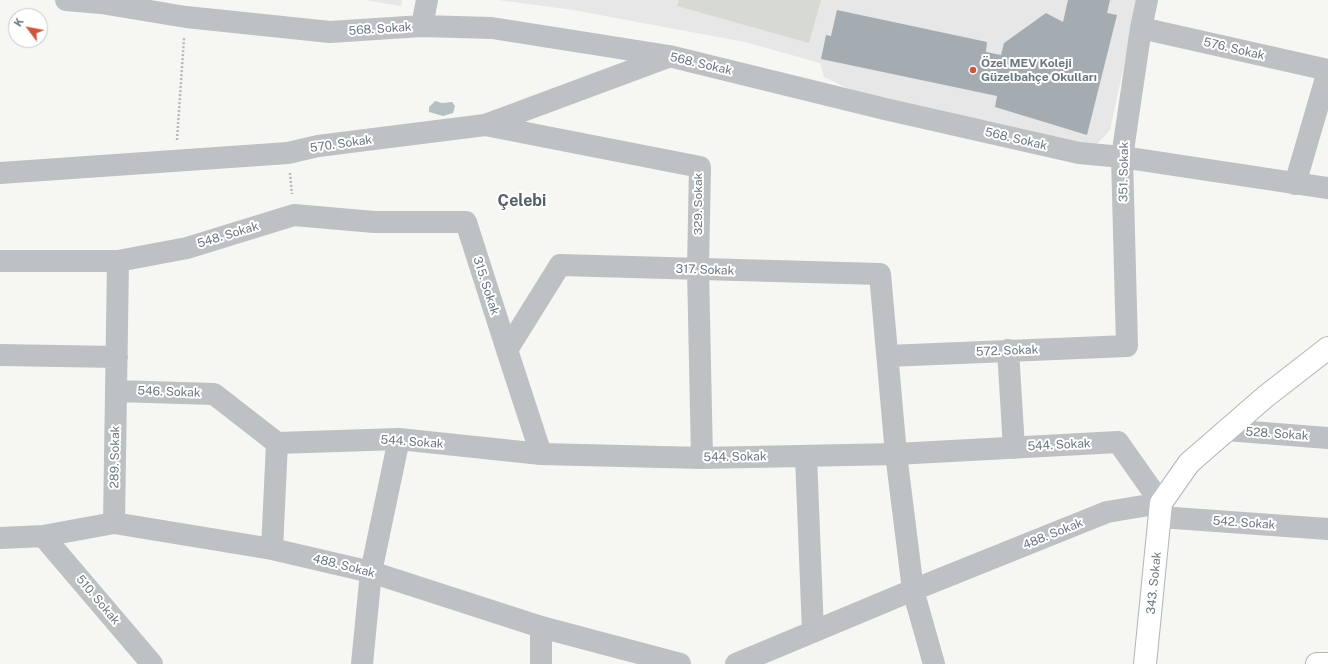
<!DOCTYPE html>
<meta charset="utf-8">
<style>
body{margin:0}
#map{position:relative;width:1328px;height:664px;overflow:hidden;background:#f6f6f3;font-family:"Public Sans",sans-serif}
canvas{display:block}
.north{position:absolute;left:8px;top:8px;width:40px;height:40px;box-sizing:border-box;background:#fff;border:1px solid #c3c9cc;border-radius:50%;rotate:302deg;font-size:11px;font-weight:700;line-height:16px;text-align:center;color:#697780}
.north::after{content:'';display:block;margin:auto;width:14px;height:18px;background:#cd583c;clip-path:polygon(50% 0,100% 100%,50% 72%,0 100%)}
</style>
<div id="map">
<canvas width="1328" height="664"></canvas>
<div class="north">K</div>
</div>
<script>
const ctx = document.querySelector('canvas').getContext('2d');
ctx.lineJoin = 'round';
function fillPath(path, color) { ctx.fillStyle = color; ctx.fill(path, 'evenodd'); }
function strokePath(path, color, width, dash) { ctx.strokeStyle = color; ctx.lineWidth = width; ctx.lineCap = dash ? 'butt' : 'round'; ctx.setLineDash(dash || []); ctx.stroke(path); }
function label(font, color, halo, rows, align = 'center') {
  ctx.font = font + ' "Public Sans",sans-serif'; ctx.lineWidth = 4; ctx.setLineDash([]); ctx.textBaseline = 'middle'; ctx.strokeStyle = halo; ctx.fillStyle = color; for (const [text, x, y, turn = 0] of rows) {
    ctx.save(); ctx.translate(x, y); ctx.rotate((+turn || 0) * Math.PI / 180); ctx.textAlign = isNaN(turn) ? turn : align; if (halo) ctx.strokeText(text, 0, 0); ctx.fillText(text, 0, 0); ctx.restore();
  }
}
fillPath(new Path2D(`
 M 365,0 L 402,0 L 401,6 Z
 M 499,0 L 1138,0 L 1110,130 L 1090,151 L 860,94 L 824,77 L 820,63 L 745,42 L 573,10 Z`), '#e6e7e6');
fillPath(new Path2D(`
 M 679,0 L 821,0 L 809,43 L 677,6 Z`), '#d6dad3');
fillPath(new Path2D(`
 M 435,101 L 442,103 L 452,102 L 455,106 L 453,113 L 443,116 L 429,112 L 429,107 Z`), '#b4c0c3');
fillPath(new Path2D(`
 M 1068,0 L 1110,0 L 1107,13 L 1117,15 L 1087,135 L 995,107 L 997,96 L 821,59 L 826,35 L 831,36 L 837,10 L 987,42 L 986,52 L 1001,55 L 1004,43 L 1046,13 L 1063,22 Z`), '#a5acb1');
const secondary = new Path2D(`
 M 1145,664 L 1161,503 L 1189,463 L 1265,397 L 1328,348
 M 1317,664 L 1328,664`);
strokePath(secondary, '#b0b5b8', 24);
strokePath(new Path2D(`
 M 177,140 L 184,38
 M 290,173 L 292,194`), '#b7babc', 2.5, [2, 2]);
strokePath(new Path2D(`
 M 66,0 L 101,3 L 186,17 L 330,32 L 422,26 L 492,28 L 669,56 L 885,109 L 1079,153 L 1122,157 L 1328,188
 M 422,26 L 427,0
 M 1141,28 L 1328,70
 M 485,125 L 700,167 L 698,269 L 702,458
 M 0,173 L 288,153 L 318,146 L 485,125 L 668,57
 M 1295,184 L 1328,71
 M 0,261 L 118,261
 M 1008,350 L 1014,448
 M 0,355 L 117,357
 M 888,356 L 1127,346 L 1122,157 L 1141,28 L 1147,0
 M 116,391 L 214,394 L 277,443
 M 1226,430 L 1328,438
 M 277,443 L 399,439 L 541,454 L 702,458 L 896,454 L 1118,442 L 1161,503 L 1107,512 L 913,590 L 736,664
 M 541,454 L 507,350 L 560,265 L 880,274 L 896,454 L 913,590 L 934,664
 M 806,456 L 813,632
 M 1160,517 L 1328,529
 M 114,523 L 118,261 L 187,248 L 294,215 L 374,222 L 466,222 L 507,350
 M 43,536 L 152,664
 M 0,538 L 43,536 L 114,523 L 272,549 L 371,572 L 541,627 L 680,664
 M 272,549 L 277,443
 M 541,627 L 541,664
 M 362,664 L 371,572 L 399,439`), '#bdc1c4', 22);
strokePath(secondary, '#fff', 22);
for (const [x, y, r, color] of [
 [973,70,4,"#cd583c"]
]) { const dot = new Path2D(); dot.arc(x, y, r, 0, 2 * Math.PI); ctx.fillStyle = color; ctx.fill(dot); strokePath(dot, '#fff', 1.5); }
label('12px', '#697780', '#fff', [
 ["568. Sokak",380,29,-4],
 ["576. Sokak",1234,49,13],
 ["568. Sokak",701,64,13],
 ["568. Sokak",1016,139,13],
 ["570. Sokak",341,144,-8],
 ["351. Sokak",1124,172,-89],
 ["329. Sokak",698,204,-90],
 ["548. Sokak",228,235,-17],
 ["317. Sokak",705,270,2],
 ["315. Sokak",486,286,72],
 ["572. Sokak",1007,351,-2],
 ["546. Sokak",169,392,2],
 ["528. Sokak",1277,434,4],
 ["544. Sokak",412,442,4],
 ["544. Sokak",1059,445,-3],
 ["289. Sokak",115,457,-89],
 ["544. Sokak",735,457,-1],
 ["542. Sokak",1244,523,4],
 ["488. Sokak",1053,534,-22],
 ["488. Sokak",344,566,14],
 ["343. Sokak",1154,583,-84],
 ["510. Sokak",98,600,50]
]);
label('bold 12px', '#697780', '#fff', [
 ["Özel MEV Koleji",981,63],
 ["Güzelbahçe Okulları",981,77]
], 'left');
label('bold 16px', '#556066', '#fff', [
 ["Çelebi",522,201]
]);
</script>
